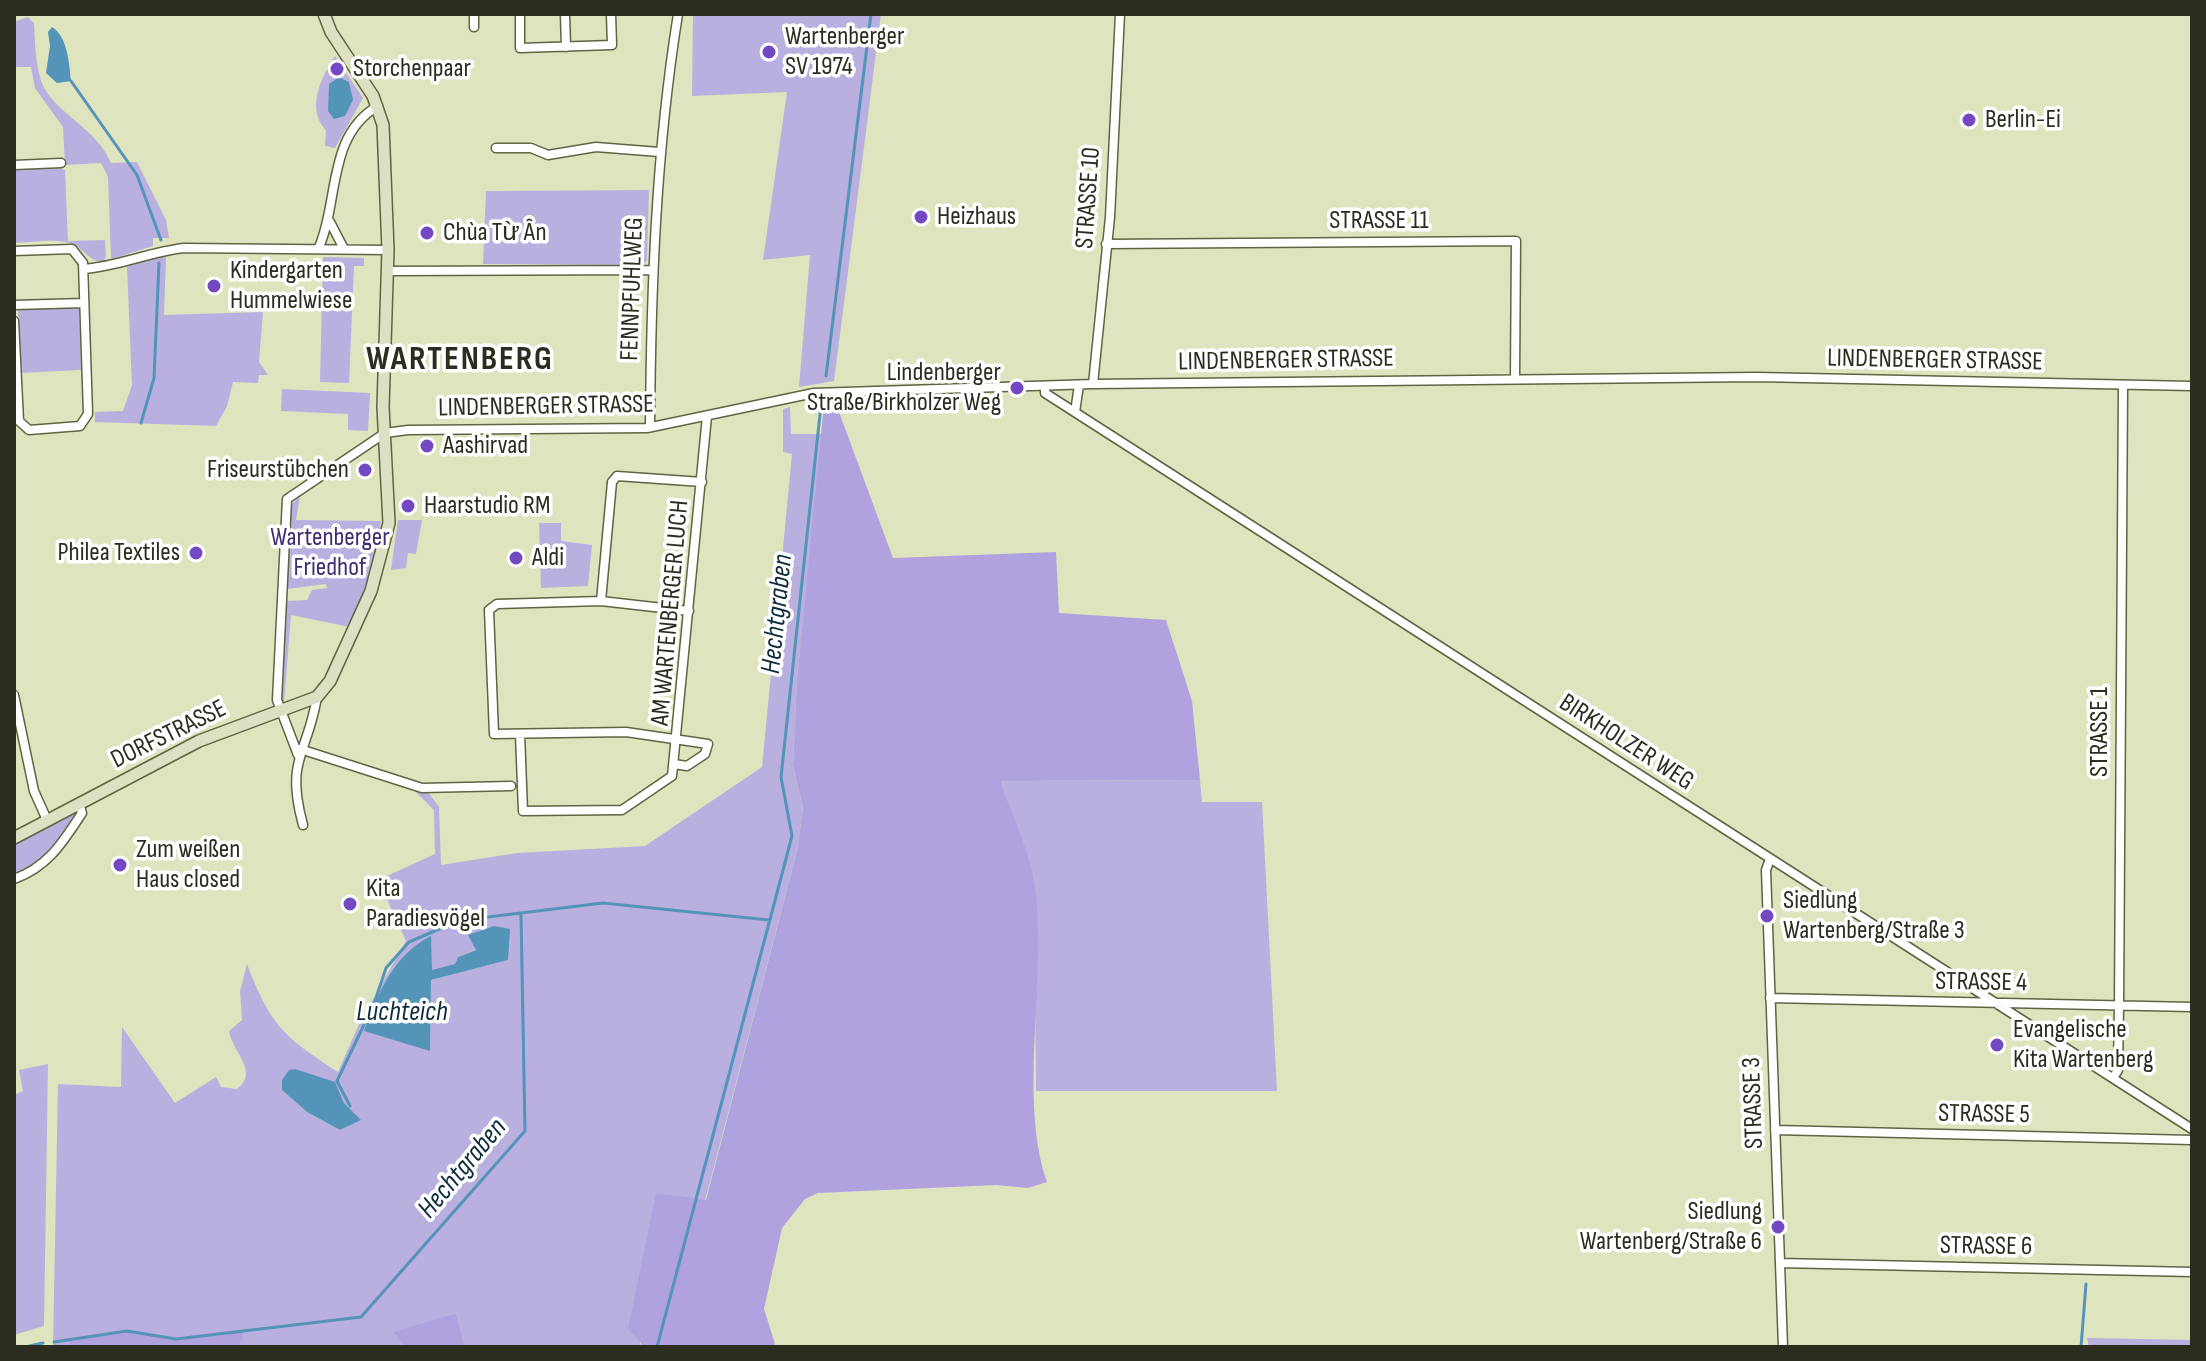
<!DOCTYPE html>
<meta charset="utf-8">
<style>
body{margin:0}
#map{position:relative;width:2206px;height:1361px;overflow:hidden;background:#dee4be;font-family:"Sofia Sans Condensed",sans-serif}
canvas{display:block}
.frame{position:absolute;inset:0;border:16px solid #2b2e1f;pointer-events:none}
</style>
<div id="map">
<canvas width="2206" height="1361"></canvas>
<div class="frame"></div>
</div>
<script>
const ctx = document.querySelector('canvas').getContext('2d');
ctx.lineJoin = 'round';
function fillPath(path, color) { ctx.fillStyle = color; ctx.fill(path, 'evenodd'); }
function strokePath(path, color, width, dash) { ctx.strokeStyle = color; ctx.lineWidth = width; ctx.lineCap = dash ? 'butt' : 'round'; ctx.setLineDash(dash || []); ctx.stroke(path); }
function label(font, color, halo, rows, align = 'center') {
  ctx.font = font + ' "Sofia Sans Condensed",sans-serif'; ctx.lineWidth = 7; ctx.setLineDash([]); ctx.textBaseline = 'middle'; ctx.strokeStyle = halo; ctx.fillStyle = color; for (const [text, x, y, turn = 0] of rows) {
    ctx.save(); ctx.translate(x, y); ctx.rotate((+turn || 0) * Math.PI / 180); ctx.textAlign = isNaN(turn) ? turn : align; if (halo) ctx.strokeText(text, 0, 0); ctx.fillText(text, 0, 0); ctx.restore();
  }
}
fillPath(new Path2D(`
 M 693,14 L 881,14 L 834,381 L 799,387 L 810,255 L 763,260 L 787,92 L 692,96 Z
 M 28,17 L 34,23 C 35,39 35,65 42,83 C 52,111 97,128 111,163 L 137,162 L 166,220 L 169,238 L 153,238 L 153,246 L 111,259 L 108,177 L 101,163 L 65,165 L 63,127 L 35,88 L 31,67 L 14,67 L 14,22 Z
 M 335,56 L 363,98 L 335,148 L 325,146 L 326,130 C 305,109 322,76 335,56 Z
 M 54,167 L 65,170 L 68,241 L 105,240 L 106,257 L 102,262 C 88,260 86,251 74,245 C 59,237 31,243 14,243 L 14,168 Z
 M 649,190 L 647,260 L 643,265 L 483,264 L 486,191 Z
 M 154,257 L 166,257 L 164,315 L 263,312 L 259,362 L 268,375 L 259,375 L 258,383 L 233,382 L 227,406 L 216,426 L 95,422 L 95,412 L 123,411 L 132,385 L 127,267 Z
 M 323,257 L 364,258 L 364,266 L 354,266 L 349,383 L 320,382 Z
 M 79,306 L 81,370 L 21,373 L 18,310 Z
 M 282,389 L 370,393 L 368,431 L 348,430 L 348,414 L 281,411 Z
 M 790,407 L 791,434 L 822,434 L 797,680 L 793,765 L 803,808 L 797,851 L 705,1201 L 656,1193 L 640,1347 L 465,1347 L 456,1313 L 395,1333 L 403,1347 L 240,1347 L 242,1331 L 176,1339 L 127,1331 L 69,1339 L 70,1347 L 53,1347 L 58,1084 L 121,1087 L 122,1027 L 175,1103 L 216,1077 L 221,1087 L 237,1089 C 260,1071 232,1052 229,1031 L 242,1020 L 240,991 L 247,964 C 270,1025 284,1037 338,1072 L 360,1022 L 406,941 L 378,880 L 435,854 L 434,810 L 414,790 L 428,792 L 439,807 L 441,865 L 517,853 L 645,846 L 762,767 L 792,454 L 783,452 L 783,409 ZM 469,935 L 508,960 L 431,980 L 430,1050 L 431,937 L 431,971 L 455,964 L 458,957 L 477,949 ZM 334,1082 L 344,1103 L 360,1120 L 340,1130 L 307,1112 L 282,1090 Z
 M 300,496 L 296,520 L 381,521 L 380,529 L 383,531 L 372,577 L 350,627 L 291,615 L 284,702 L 281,703 L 286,601 L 307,600 L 312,590 L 327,588 L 326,584 L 287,589 L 291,505 Z
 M 398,520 L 422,520 L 416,554 L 408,553 L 406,568 L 391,570 Z
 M 539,523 L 561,523 L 561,541 L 592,545 L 588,586 L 541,588 Z
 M 1200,780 L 1202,802 L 1262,802 L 1277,1091 L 1036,1091 L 1034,880 L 1001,781 Z
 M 79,811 C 61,838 46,864 14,874 L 14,845 Z
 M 48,1064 L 44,1326 L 14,1335 L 14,1095 L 23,1091 L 19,1070 Z
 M 2087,1338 L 2192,1340 L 2192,1347 L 2089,1347 Z`), '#bab0df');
fillPath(new Path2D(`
 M 824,404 L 836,404 L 893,558 L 1056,552 L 1059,613 L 1166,620 L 1192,701 L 1200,780 L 1001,781 C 1011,814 1028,847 1034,881 C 1049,972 1017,1095 1047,1182 L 1028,1188 L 996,1185 L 818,1193 L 805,1199 L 782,1228 L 764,1309 L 776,1347 L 640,1347 L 641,1343 L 628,1329 L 656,1193 L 706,1200 L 797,851 L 803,808 L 793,765 L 797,680 Z
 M 456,1313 L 465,1347 L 403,1347 L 394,1332 Z
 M 127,1331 L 176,1339 L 243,1331 L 240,1347 L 70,1347 L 69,1340 Z`), '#b0a2de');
fillPath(new Path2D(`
 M 52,27 C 68,37 69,64 71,81 L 57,83 L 46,73 L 50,46 L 48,32 Z
 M 339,77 L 349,82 L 353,100 L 345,116 L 334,119 L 328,111 L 329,84 Z
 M 494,926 L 510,929 L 508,960 L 431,980 L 430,1051 L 364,1031 C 379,992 393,955 431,936 L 432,970 L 455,964 L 458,957 L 476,950 L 468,935 Z
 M 295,1069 L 335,1082 L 344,1103 L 361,1120 L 340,1130 L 307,1112 L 282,1090 L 282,1080 L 289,1070 Z`), '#5394b8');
strokePath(new Path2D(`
 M 71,81 L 137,175 L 161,240
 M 826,376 L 871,14
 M 141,423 L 154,378 L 159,263
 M 350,1106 L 337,1081 L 374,1004 L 386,968 L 409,942 L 444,927 L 488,917 L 603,903 L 769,920
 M 54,1342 L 127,1331 L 176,1339 L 361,1317 L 525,1131 L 521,914
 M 25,1347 L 43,1343
 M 657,1347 L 792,836 L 781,777 L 821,405
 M 2081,1347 L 2086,1284`), '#5394b8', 3);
const street = new Path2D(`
 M 474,14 L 474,27
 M 520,14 L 520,48 L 612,45 L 611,14
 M 565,14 L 566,47
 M 496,148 L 531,148 L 548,155 L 596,147 L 659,152
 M 14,165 L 61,163
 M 330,222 L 344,249
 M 1106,244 L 1516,241 L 1515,378
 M 319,247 C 339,202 327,135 378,106
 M 14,251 L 72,249 L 83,263 L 88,414 L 80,426 L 29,430 L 19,421 L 14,321
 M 84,269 C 119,266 149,252 184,248 L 388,250
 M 388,271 L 652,270
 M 14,305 L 84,303
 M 1093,384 L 1110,217 L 1120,14
 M 1045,387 L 1045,393 L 2192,1129
 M 1075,412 L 1079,385
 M 650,427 C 651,288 656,151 678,14
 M 601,601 L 612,482 L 617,476 L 702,482
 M 14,695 L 34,791 L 47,820
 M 520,734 L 523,811 L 622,810 L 672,776 L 707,416
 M 300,749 L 422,788 L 511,786
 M 298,755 L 277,700 L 287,499 L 385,433 L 408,430 L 647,428 L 814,393 L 1093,384 L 1757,377 L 2192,386
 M 674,764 L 687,766 L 705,754 L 708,744 L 626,732 L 494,734 L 489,610 L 497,604 L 601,601 L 689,611
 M 303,825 C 285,759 307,756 317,697
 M 1770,859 L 1766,870 L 1783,1347
 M 14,879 C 48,867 63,842 82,813 L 79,804
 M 1770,998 L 2192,1007
 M 2113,1078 L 2118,1070 L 2119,1006 L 2123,385
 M 1775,1130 L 2192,1140
 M 1780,1263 L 2192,1272`);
const secondary = new Path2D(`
 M 14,838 L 199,741 L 317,697 L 330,681 L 371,591 L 389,523 L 383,407 L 388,250 L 383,125 L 373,96 L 331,32 L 324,14`);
strokePath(street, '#5f6442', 11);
strokePath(secondary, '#5f6442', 14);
strokePath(street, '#fff', 8);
strokePath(secondary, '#dde0c3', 11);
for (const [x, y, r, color] of [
 [769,52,8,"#7249c2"],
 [337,69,8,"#7249c2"],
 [1969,120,8,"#7249c2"],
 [921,217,8,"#7249c2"],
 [427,233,8,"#7249c2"],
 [214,286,8,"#7249c2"],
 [1017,388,8,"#7249c2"],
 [427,446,8,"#7249c2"],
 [365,470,8,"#7249c2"],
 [408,506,8,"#7249c2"],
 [196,553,8,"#7249c2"],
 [516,558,8,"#7249c2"],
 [120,865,8,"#7249c2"],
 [350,904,8,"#7249c2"],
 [1767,916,8,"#7249c2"],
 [1997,1045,8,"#7249c2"],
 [1778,1227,8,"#7249c2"]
]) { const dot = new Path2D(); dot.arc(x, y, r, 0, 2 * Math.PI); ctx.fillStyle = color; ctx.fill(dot); strokePath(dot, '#fff', 3); }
label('26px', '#2b2e1f', '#fff', [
 ["Wartenberger",785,37],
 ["SV 1974",785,67],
 ["Storchenpaar",353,69],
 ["Berlin-Ei",1985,120],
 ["Heizhaus",937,217],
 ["Chùa Từ Ân",443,233],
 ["Kindergarten",230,271],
 ["Hummelwiese",230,301],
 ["Lindenberger",1001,373,"right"],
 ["Straße/Birkholzer Weg",1001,403,"right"],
 ["Aashirvad",443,446],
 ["Friseurstübchen",349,470,"right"],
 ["Haarstudio RM",424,506],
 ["Philea Textiles",180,553,"right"],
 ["Aldi",532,558],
 ["Zum weißen",136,850],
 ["Haus closed",136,880],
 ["Kita",366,889],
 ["Paradiesvögel",366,919],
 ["Siedlung",1783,901],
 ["Wartenberg/Straße 3",1783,931],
 ["Evangelische",2013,1030],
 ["Kita Wartenberg",2013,1060],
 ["Siedlung",1762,1212,"right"],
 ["Wartenberg/Straße 6",1762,1242,"right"]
], 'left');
label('26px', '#2b2e1f', '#fff', [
 ["STRASSE 10",1089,198,-86],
 ["STRASSE 11",1379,221],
 ["FENNPFUHLWEG",633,289,-88],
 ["LINDENBERGER STRASSE",1286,361,-1],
 ["LINDENBERGER STRASSE",1935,361,1],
 ["LINDENBERGER STRASSE",546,407,-1],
 ["AM WARTENBERGER LUCH",671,613,-85],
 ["STRASSE 1",2100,732,-90],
 ["DORFSTRASSE",169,735,-26],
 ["BIRKHOLZER WEG",1626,743,33],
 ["STRASSE 4",1981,983,1],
 ["STRASSE 3",1754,1103,-92],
 ["STRASSE 5",1984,1115,1],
 ["STRASSE 6",1986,1247,1]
]);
label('26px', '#422b71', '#fff', [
 ["Wartenberger",330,538],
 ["Friedhof",330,568]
]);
label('italic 28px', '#0e2c3c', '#fff', [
 ["Hechtgraben",778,614,-84],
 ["Luchteich",402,1013],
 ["Hechtgraben",463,1169,-50]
]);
ctx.letterSpacing = '2px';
label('bold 34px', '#2b2e1f', '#fff', [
 ["WARTENBERG",460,360]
]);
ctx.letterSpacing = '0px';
</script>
